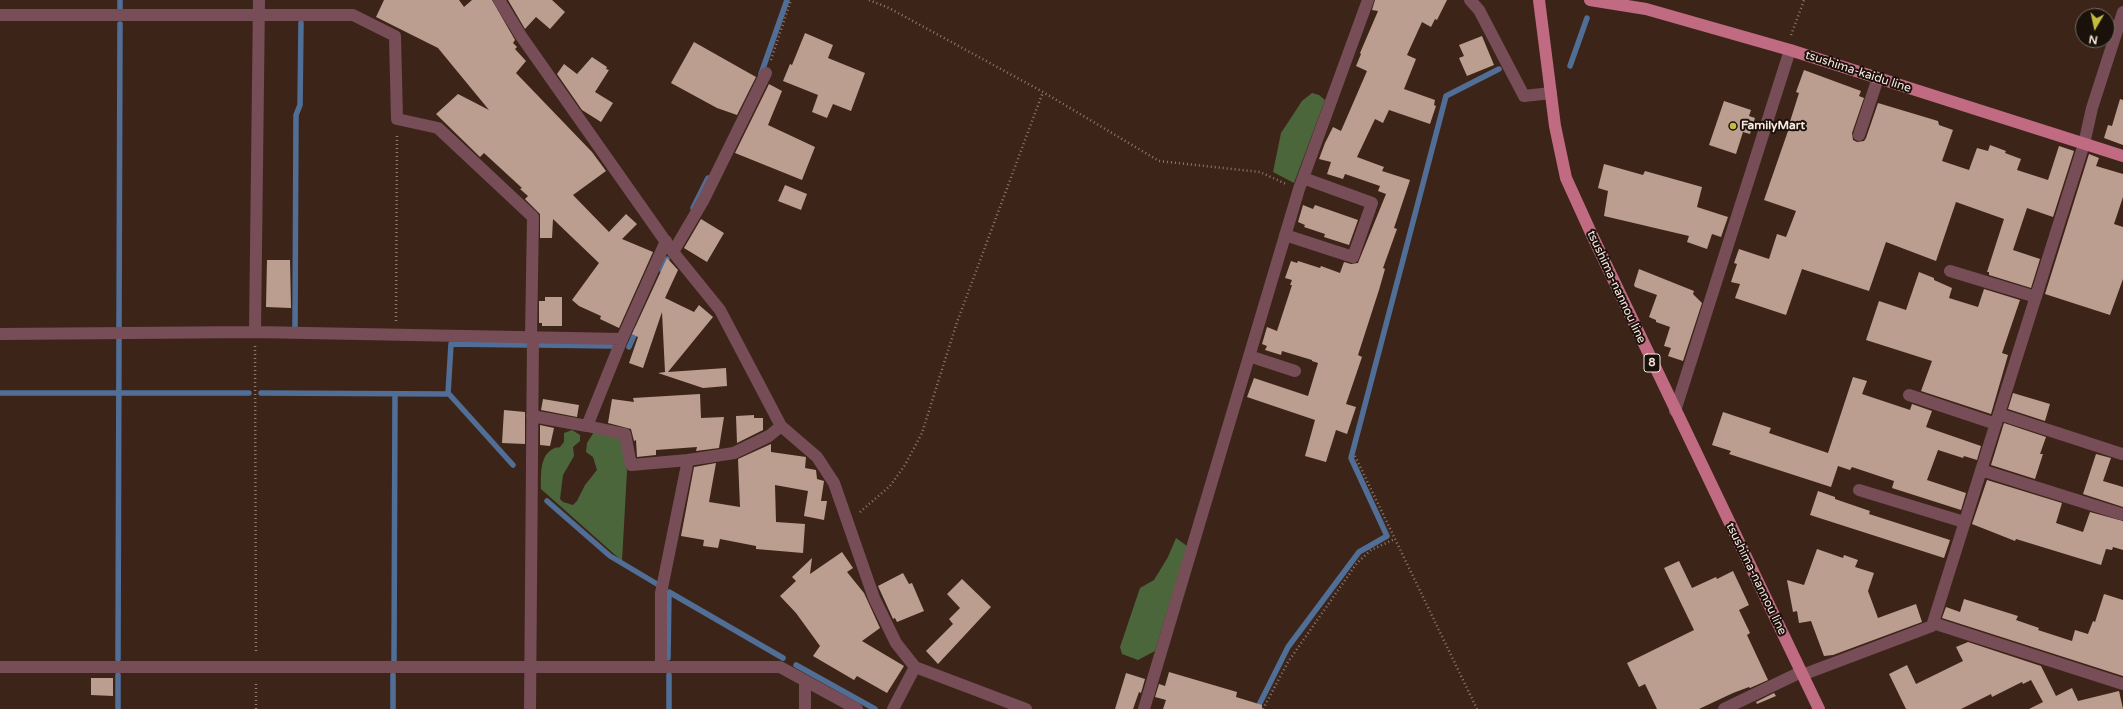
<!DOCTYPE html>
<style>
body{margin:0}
#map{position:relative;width:2123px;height:709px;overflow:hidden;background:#3c2518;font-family:"Varela Round",sans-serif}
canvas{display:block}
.north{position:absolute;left:2075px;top:8px;width:40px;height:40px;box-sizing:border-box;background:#1b110b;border:1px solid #746761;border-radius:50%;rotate:189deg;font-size:11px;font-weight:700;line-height:16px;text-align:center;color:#f9e9e1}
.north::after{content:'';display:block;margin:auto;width:14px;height:18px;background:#c3bd3e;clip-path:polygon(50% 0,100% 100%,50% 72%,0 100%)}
</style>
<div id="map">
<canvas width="2123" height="709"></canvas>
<div class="north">N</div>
</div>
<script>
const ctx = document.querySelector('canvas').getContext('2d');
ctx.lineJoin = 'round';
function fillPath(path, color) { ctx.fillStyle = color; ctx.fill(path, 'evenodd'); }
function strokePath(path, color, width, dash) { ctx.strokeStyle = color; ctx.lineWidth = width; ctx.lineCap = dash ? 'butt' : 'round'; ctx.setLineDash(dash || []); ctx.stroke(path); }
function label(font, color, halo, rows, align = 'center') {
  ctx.font = font + ' "Varela Round",sans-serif'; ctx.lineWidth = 4; ctx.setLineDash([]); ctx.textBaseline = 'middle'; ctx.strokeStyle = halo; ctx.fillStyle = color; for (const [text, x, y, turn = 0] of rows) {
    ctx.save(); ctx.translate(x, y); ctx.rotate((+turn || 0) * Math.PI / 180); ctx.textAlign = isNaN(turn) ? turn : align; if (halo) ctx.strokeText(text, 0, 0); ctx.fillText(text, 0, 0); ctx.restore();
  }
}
fillPath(new Path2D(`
 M 1312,93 L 1319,95 L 1325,100 L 1294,183 L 1273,172 L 1281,133 L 1302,101 Z
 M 572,430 L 580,435 L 580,441 L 573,447 L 574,456 L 563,475 L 560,499 L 563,502 L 573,505 L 577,501 L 585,485 L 597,470 L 593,457 L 586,452 L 587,443 L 594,432 L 623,438 L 627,471 L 622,561 L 541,489 C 541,476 539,454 555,448 C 556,447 559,448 560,447 L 564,442 L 564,433 Z
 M 1176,538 L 1187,546 L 1155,651 L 1138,660 L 1122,654 L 1120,647 L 1140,588 L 1154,580 L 1168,557 Z`), '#4c663b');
strokePath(new Path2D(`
 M 120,10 L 120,0
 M 1570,66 L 1587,18
 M 761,74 L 787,0
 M 693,208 L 708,178
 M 662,270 L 667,259
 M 119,327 L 120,24
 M 295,328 L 296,115 L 300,105 L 301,23
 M 540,345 L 611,346
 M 629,347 L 637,329
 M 0,393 L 249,393
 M 261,393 L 449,394 L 513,465
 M 448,394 L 451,344 L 526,345
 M 547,501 L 610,556 L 657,584
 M 668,658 L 669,592 L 783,658
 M 118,659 L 119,339
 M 394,661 L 395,394
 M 796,665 L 875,709
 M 118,709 L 118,675
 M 393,709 L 393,675
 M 669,709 L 669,675
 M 1257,709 L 1288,647 L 1359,552 L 1387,536 L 1351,458 L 1446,96 L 1499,69`), '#516e96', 5.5);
fillPath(new Path2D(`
 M 384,0 L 459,0 L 464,7 L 472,0 L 492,0 L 515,40 L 513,43 L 517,47 L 515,49 L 526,61 L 516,73 L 592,152 L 606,171 L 573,195 L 609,232 L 626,214 L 637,224 L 622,239 L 653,252 L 619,328 L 600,319 L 601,316 L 579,306 L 572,300 L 599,263 L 553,219 L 552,238 L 540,238 L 540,214 L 525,199 L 528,196 L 520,189 L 522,188 L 484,153 L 480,157 L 436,114 L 458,94 L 489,110 L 438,48 L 376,17 Z
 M 508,0 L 552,0 L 565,12 L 550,29 L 536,17 L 525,29 Z
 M 1375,0 L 1447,0 L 1437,20 L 1435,19 L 1431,27 L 1422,22 L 1407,55 L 1416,59 L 1404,89 L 1435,100 L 1434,105 L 1436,106 L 1430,124 L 1389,110 L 1383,123 L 1375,119 L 1357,157 L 1384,167 L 1382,171 L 1410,180 L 1394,228 L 1397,229 L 1383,268 L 1385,269 L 1379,290 L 1358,355 L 1362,357 L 1346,404 L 1356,407 L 1347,434 L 1336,430 L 1326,462 L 1305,456 L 1315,420 L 1247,397 L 1254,378 L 1308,396 L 1318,363 L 1312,361 L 1312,360 L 1282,351 L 1281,355 L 1265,350 L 1267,346 L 1262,344 L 1267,327 L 1277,331 L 1292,285 L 1290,285 L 1292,280 L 1285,278 L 1291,261 L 1297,263 L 1298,261 L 1320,268 L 1321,266 L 1340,273 L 1344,262 L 1351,264 L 1358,263 L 1386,194 L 1378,191 L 1380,186 L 1345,174 L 1343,179 L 1327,174 L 1331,162 L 1319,159 L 1325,143 L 1333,127 L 1341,131 L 1367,71 L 1356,66 L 1361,54 L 1360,53 L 1378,11 L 1372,10 Z
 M 805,33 L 833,45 L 828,58 L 865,73 L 851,111 L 833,104 L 827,118 L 812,112 L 818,95 L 783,81 L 790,64 L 792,65 Z
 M 1482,36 L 1494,65 L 1467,76 L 1459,58 L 1464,56 L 1459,45 Z
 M 694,42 L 756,77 L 737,115 L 717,108 L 671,83 Z
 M 592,57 L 607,67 L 606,69 L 609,70 L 595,92 L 613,103 L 601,122 L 582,110 L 557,74 L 564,64 L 577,74 Z
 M 1804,70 L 1861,91 L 1859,96 L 1864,98 L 1852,133 L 1853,140 L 1857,142 L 1864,141 L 1866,138 L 1878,103 L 1938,121 L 1939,125 L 1953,130 L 1942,161 L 1969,170 L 1977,148 L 1988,151 L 1990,145 L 2006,151 L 2005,153 L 2021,159 L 2017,170 L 2048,180 L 2059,146 L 2074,151 L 2053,217 L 2027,208 L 2013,250 L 2040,259 L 2031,288 L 1989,275 L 1989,272 L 1987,272 L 2004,219 L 1956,202 L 1936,261 L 1886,242 L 1869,291 L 1802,269 L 1786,315 L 1735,298 L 1740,284 L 1731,282 L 1737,264 L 1734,263 L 1739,249 L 1769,259 L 1777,234 L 1786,237 L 1796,211 L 1764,200 L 1788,131 L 1787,131 L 1799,93 L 1796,92 Z
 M 769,84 L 782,91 L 768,125 L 815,147 L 802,180 L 735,153 Z
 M 2120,99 L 2123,100 L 2123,145 L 2104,138 L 2108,125 L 2112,126 Z
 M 1724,101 L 1751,110 L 1749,116 L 1755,118 L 1750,134 L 1743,132 L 1736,154 L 1709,145 Z
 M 2089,154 L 2099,158 L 2096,166 L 2123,174 L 2123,197 L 2114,224 L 2123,227 L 2123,279 L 2110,315 L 2045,294 Z
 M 1604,164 L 1643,175 L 1645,171 L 1702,187 L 1697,207 L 1728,217 L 1721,237 L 1712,234 L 1707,249 L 1687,242 L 1689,236 L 1604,216 L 1608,191 L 1598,188 Z
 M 785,185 L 807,194 L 801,210 L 778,201 Z
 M 1303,205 L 1313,209 L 1315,205 L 1358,220 L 1349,245 L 1324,237 L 1325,234 L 1304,227 L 1305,225 L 1298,222 Z
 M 701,219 L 724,233 L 707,262 L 684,248 Z
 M 667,258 L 678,270 L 665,298 L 694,312 L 699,305 L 713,317 L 668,372 L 726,368 L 727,386 L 703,388 L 658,373 L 665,372 L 662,312 L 643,368 L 629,363 L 638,337 L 632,334 Z
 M 267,260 L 290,260 L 291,308 L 266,307 Z
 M 1639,269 L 1694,291 L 1693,294 L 1702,303 L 1683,361 L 1668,356 L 1671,348 L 1664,346 L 1670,327 L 1656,322 L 1656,320 L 1649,317 L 1657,295 L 1635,287 L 1634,285 Z
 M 1919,272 L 1934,278 L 1934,280 L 1952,288 L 1949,298 L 1978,307 L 1984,289 L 2020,300 L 2002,353 L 2008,355 L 1991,414 L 1921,391 L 1932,361 L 1866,340 L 1879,301 L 1906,310 Z
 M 545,297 L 562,297 L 562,326 L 542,326 L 542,323 L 539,323 L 539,301 L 545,301 Z
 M 1853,377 L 1867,381 L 1862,394 L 1910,410 L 1912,404 L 1932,411 L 1926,427 L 1981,446 L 1977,460 L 1964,456 L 1963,458 L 1938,450 L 1927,480 L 1966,493 L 1961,510 L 1892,488 L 1894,481 L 1852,467 L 1850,470 L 1838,466 L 1831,487 L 1729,454 L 1731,451 L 1712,445 L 1723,412 L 1771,428 L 1769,433 L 1828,453 Z
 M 2013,393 L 2050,404 L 2045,421 L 2008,409 Z
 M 700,394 L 701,418 L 724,417 L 719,448 L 696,451 L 697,447 L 656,450 L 656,455 L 637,457 L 636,440 L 634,441 L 631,429 L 608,423 L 612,399 L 634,402 L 633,398 Z
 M 543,399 L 579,405 L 577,417 L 541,410 Z
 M 504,410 L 525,412 L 525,444 L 502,443 Z
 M 754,415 L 754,418 L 763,418 L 763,430 L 737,443 L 736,416 Z
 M 2004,423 L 2046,437 L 2040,454 L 2043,454 L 2035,479 L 1991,465 Z
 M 540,425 L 554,428 L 550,446 L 540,445 Z
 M 771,444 L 771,452 L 806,457 L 805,468 L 816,470 L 817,479 L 824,481 L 821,501 L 827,501 L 824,520 L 804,516 L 808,491 L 775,485 L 776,522 L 805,524 L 803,553 L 756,549 L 756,546 L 720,539 L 718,548 L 703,546 L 704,540 L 681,536 L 694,467 L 716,463 L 709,502 L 740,507 L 738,459 Z
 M 2096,454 L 2111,458 L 2103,481 L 2123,487 L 2123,507 L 2083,494 Z
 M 1987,480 L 2062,503 L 2056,523 L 2083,532 L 2090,512 L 2123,521 L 2123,550 L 2113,547 L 2112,550 L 2106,549 L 2101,565 L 2016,539 L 2015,541 L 1972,524 Z
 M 1818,491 L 1835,497 L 1835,499 L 1870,511 L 1869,514 L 1950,540 L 1944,558 L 1810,515 Z
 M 1817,549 L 1843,558 L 1844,555 L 1858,560 L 1855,567 L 1874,573 L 1868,591 L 1878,618 L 1916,604 L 1922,622 L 1833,655 L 1824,656 L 1811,621 L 1799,623 L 1797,611 L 1793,612 L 1787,580 L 1804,585 Z
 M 842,552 L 853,568 L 847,572 L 864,593 L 880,628 L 862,641 L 904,666 L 887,693 L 857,676 L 854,680 L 813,656 L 820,646 L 796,613 L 780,596 L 796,581 L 792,577 L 812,558 L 810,574 Z
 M 1679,561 L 1692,588 L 1716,577 L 1717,579 L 1733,571 L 1749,605 L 1739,610 L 1750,633 L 1747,635 L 1768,680 L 1750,688 L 1749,687 L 1733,693 L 1699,709 L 1657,709 L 1645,684 L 1639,687 L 1627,663 L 1694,630 L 1664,568 Z
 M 903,573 L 909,584 L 912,583 L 924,611 L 897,622 L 895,618 L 893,619 L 878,586 Z
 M 962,579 L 991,607 L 938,664 L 926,651 L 953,624 L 949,619 L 960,608 L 947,594 Z
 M 2104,594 L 2123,600 L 2123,676 L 1942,618 L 1946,607 L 1960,612 L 1964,599 L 2018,616 L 2016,620 L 2039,628 L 2038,630 L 2072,641 L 2075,630 L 2088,634 L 2093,621 L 2095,622 Z
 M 1968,642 L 2041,666 L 2056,696 L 2072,688 L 2078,701 L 2119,691 L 2123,709 L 2029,709 L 2043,702 L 2031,680 L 2023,684 L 2022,682 L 1992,697 L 1991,694 L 1961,709 L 1906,709 L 1889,674 L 1907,665 L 1916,684 L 1963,661 L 1956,647 Z
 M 1169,672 L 1237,692 L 1236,697 L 1262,705 L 1262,709 L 1163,709 L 1166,700 L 1155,697 L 1159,684 L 1165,686 Z
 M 1126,673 L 1145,679 L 1141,693 L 1139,692 L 1133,709 L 1115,709 Z
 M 91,678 L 113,678 L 113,696 L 91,695 Z
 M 1774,693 L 1776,696 L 1757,704 L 1756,702 Z`), '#bb9e8f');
strokePath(new Path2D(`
 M 869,0 L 889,8 L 1043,92 L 1159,161 L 1260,172 L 1286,184
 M 1791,35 L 1804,0
 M 771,60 L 791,0
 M 396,321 L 397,134
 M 255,346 L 256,653
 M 1355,456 L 1477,709
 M 860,512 L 890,486 L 905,465 L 922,433 L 957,322 L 1043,92
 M 256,709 L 256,682
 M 1263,709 L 1288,662 L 1357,563 L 1371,550 L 1395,539`), '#8f7b70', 2.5, [1, 3]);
strokePath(new Path2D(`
 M 499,0 L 521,36 L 673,252 L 720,310 L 781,426 L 817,457 L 834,483 L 874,598 L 896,643 L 915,667 L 1026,709
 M 1470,0 L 1479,10 L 1524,96 L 1551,93
 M 0,15 L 353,15 L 395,36 L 397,119 L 438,128 L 533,217 L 531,337
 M 1859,135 L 1878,78
 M 1285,235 L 1353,257 L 1372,203 L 1303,178
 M 673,252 L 703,201 L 766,73
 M 1950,271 L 2036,297
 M 255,332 L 259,0
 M 0,334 L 255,332 L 622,339
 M 1249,356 L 1295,371
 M 1909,395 L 1996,424
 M 1675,411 L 1790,50
 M 1999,414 L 2122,454
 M 532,416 L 587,426
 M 688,460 L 734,453 L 769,436 L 781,426
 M 1981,470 L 2121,514
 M 1859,490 L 1964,522
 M 1933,623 L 2123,684
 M 0,667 L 780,667 L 857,709
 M 661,667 L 661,593 L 688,460 L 631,465 L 625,434 L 587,426 L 622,339 L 666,241
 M 1802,675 L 1932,626 L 2084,144 L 2092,108 L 2123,12
 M 530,709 L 533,337
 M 805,709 L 805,681
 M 893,709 L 915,667
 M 1144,709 L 1299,189 L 1368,0
 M 1724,709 L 1801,672`), '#774d58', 12);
strokePath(new Path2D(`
 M 1539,0 L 1555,126 L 1566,178 L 1591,233 L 1819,709
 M 1590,0 L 1646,9 L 1790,50 L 2123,156`), '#c16b83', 12);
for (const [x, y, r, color] of [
 [1733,126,4,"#c3bd3e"]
]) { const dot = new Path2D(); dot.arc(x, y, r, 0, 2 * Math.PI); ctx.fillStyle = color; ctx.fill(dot); strokePath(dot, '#1b110b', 1.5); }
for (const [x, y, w] of [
 [1652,363,16]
]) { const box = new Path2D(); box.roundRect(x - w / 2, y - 9, w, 18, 3); ctx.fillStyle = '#1b110b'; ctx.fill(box); strokePath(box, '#f9e9e1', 1); }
label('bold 11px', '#f9e9e1', null, [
 ["8",1652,363]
]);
label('12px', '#f9e9e1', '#1b110b', [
 ["tsushima-kaidu line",1858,72,18],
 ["tsushima-nannou line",1616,287,65],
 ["tsushima-nannou line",1756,579,64]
]);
label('bold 12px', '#f9e9e1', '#1b110b', [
 ["FamilyMart",1741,126]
], 'left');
</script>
